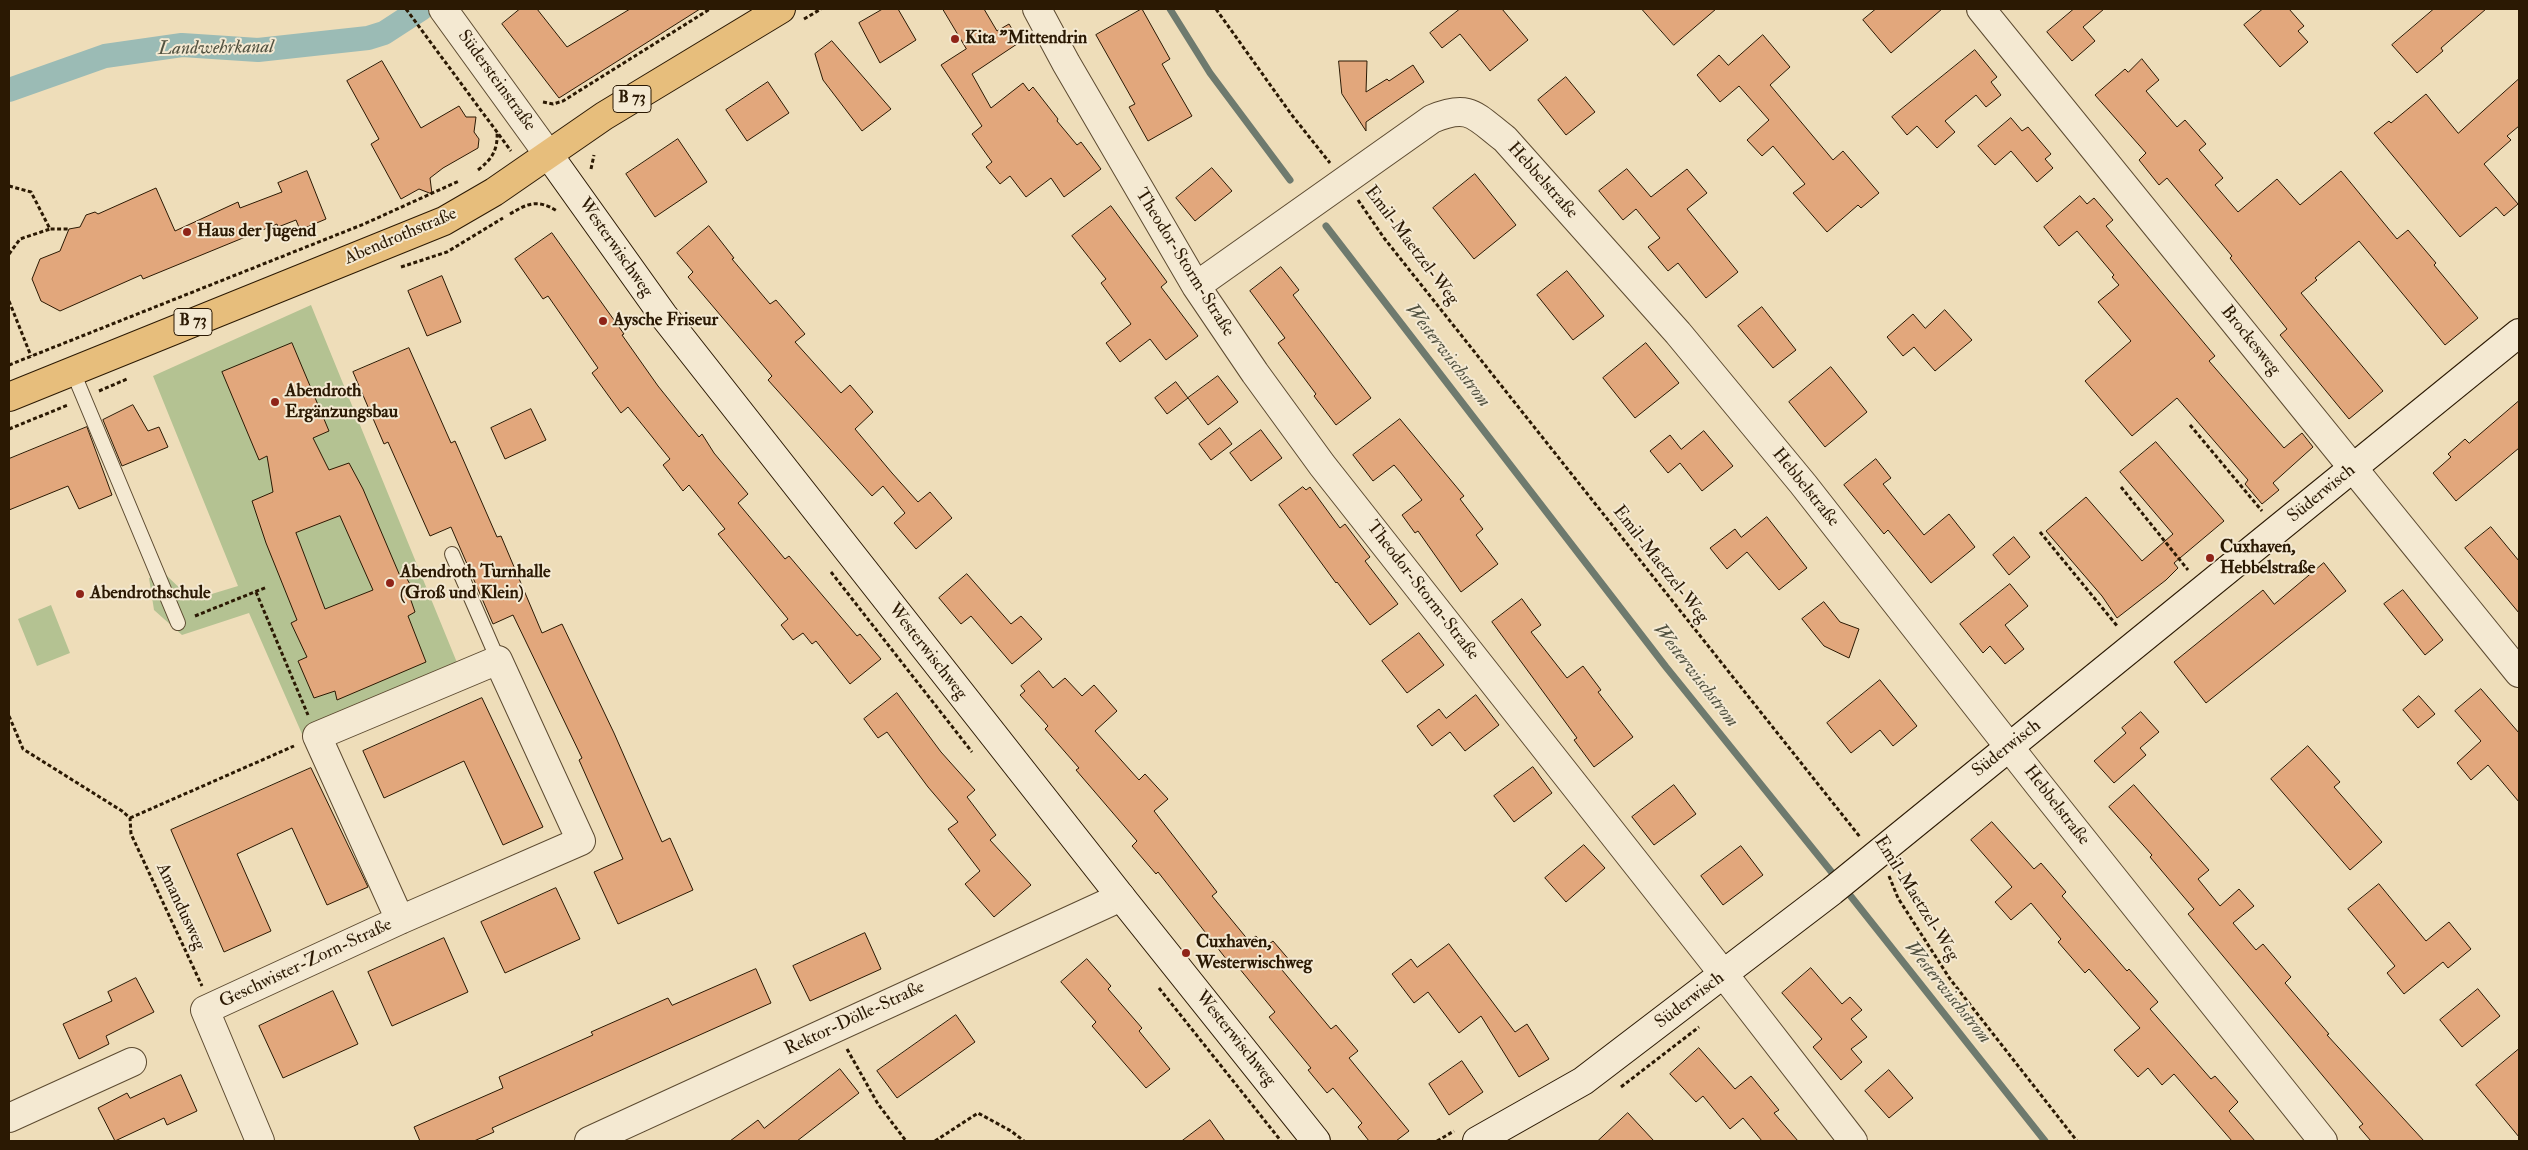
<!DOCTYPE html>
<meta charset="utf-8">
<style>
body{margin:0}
#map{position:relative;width:2528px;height:1150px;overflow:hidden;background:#eeddb9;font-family:"IM FELL Double Pica",serif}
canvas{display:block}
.frame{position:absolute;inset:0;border:10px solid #2b1903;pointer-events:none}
</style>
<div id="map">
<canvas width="2528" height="1150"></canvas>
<div class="frame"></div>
</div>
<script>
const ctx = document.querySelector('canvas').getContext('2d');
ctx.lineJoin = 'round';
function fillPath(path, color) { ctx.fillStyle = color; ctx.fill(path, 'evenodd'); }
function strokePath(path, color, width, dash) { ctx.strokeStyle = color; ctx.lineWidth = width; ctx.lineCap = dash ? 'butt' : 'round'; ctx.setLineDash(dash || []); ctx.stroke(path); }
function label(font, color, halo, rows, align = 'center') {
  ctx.font = font + ' "IM FELL Double Pica",serif'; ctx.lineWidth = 4; ctx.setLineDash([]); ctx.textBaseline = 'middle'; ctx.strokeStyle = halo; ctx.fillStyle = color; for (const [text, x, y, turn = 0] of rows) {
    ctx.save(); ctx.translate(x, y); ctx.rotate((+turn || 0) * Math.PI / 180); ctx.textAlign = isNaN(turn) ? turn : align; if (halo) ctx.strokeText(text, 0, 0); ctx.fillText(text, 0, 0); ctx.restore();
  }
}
fillPath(new Path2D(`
 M 311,305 L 460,670 L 302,734 L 249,613 L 182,635 L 154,610 L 149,578 L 165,574 L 192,600 L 238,586 L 153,376 Z
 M 51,605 L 70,653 L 37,666 L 18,619 Z`), '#b4c292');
strokePath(new Path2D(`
 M 1170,9 L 1210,73 L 1290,180
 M 1326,226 L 1666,667 L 1838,880
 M 1845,889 L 2045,1141`), '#6e7a6e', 7);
strokePath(new Path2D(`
 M 9,90 L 105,56 L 182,45 L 258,50 L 368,38 L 384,33 L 421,9`), '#9bbbb5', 24);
const building = new Path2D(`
 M 520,9 L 537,9 L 567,47 L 630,9 L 700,9 L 559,98 L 502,24 Z
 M 883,9 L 898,9 L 916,40 L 880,63 L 859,23 Z
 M 943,9 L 984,9 L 997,31 L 1009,24 L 1020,42 L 972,74 L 991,108 L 1023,83 L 1029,91 L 1033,87 L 1058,119 L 1057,121 L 1077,145 L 1081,142 L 1101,169 L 1064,197 L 1051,178 L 1026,197 L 1010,176 L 1000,184 L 986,167 L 992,162 L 972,134 L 982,126 L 941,65 L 966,49 Z
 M 1142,9 L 1170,59 L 1162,64 L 1192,116 L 1148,141 L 1129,107 L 1135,104 L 1096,35 Z
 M 1460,9 L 1502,9 L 1528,40 L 1490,71 L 1460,34 L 1442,48 L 1430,33 Z
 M 1642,9 L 1716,9 L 1674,45 Z
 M 1876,9 L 1942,9 L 1891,53 L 1863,20 Z
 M 2074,9 L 2104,9 L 2083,27 L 2095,41 L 2072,61 L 2047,32 Z
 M 2263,9 L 2289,9 L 2304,26 L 2298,31 L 2308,42 L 2280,67 L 2244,25 Z
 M 2434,9 L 2486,9 L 2441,48 L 2443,51 L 2417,73 L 2392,45 Z
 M 1763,35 L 1790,67 L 1770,85 L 1833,160 L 1843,151 L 1879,193 L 1861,208 L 1858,205 L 1827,232 L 1793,193 L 1805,184 L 1773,146 L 1762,156 L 1747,140 L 1769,120 L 1739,86 L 1720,102 L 1697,75 L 1719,55 L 1728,65 Z
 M 832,41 L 891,109 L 862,131 L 823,80 L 815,54 Z
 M 1975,50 L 1997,77 L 1991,82 L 2001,95 L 1986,107 L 1976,95 L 1945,121 L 1955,132 L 1937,148 L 1917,126 L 1907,135 L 1892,117 Z
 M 2142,59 L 2159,80 L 2146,91 L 2177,127 L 2185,120 L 2206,144 L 2199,150 L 2223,178 L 2215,185 L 2238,212 L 2277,179 L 2300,205 L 2341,171 L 2397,239 L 2408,230 L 2436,263 L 2434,265 L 2478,318 L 2445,345 L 2359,241 L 2315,278 L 2317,280 L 2301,293 L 2383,391 L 2349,419 L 2280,335 L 2287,329 L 2230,258 L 2232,256 L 2167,178 L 2159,185 L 2139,160 L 2146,153 L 2095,95 L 2125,69 L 2128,72 Z
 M 382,61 L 421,128 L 459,106 L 466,117 L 476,117 L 474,132 L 479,139 L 478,148 L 443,168 L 430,178 L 432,194 L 419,189 L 401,199 L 371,144 L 379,139 L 347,81 Z
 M 1339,61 L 1367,61 L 1366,92 L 1387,79 L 1389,81 L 1413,65 L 1424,82 L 1366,122 L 1366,131 L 1342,94 Z
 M 1566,77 L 1595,112 L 1566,135 L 1538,100 Z
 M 2519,79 L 2519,126 L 2507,136 L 2511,140 L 2484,164 L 2518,204 L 2504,216 L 2496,207 L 2460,237 L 2374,133 L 2389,121 L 2391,123 L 2426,94 L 2458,133 Z
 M 768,82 L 789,113 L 747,141 L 726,110 Z
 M 2011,118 L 2022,131 L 2028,127 L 2051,154 L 2045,159 L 2053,168 L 2037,182 L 2011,151 L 1995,165 L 1978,146 Z
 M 678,139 L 707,182 L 655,217 L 626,174 Z
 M 1212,168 L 1232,191 L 1195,221 L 1176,198 Z
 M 1627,169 L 1651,197 L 1687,169 L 1707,193 L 1687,209 L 1738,272 L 1706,298 L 1678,263 L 1668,271 L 1648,247 L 1660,238 L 1636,209 L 1623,220 L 1599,191 Z
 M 307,171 L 326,219 L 300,230 L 296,220 L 278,227 L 277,224 L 143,279 L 141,275 L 60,311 L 41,301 L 32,279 L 40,259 L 60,251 L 69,229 L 80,227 L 86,215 L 95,212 L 98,214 L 156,188 L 175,231 L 238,202 L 240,208 L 282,192 L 278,183 Z
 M 1475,174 L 1516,225 L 1474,259 L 1433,208 Z
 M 2080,196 L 2087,204 L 2094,198 L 2113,220 L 2106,226 L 2215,356 L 2209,361 L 2284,448 L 2302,433 L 2313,447 L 2273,483 L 2279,490 L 2262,504 L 2245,484 L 2248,480 L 2177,398 L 2132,436 L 2085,381 L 2131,341 L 2098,302 L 2119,285 L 2112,277 L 2114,275 L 2077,231 L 2059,246 L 2044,227 Z
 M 1111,206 L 1167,282 L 1161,287 L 1198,336 L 1166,360 L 1150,339 L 1120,362 L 1106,343 L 1131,324 L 1101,283 L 1106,279 L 1072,236 Z
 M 709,226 L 734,258 L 732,259 L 770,304 L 776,300 L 805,334 L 795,342 L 841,393 L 850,385 L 873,412 L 855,429 L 892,473 L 918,502 L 930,492 L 952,518 L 916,549 L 894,523 L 905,513 L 883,486 L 872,496 L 768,380 L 772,376 L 688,277 L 693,272 L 677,253 Z
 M 552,233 L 624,334 L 622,335 L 658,386 L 699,437 L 702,434 L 714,453 L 748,494 L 738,503 L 785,559 L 789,556 L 857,636 L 860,634 L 881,659 L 850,684 L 816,641 L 812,644 L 803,633 L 793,640 L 781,625 L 788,619 L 718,534 L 725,529 L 689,485 L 683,491 L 663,465 L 670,459 L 628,407 L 621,413 L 592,373 L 598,368 L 548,296 L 543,299 L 515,259 Z
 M 1281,267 L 1299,290 L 1293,295 L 1371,398 L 1336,425 L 1314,396 L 1316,394 L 1278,343 L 1285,338 L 1250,291 Z
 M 1567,271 L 1604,316 L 1573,340 L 1537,295 Z
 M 442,276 L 461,322 L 427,336 L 408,291 Z
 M 1762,307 L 1796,350 L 1773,368 L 1738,326 Z
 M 1945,310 L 1972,340 L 1935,371 L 1914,347 L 1903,356 L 1887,337 L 1913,314 L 1925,328 Z
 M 292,343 L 329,431 L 313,438 L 329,470 L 349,463 L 363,489 L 400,576 L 406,577 L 412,588 L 408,592 L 415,612 L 408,616 L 426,662 L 337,700 L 335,691 L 314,698 L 298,661 L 307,657 L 291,623 L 297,620 L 266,543 L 252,501 L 273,492 L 267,456 L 259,460 L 222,372 ZM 340,516 L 373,590 L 325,609 L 296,533 Z
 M 1646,343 L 1679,383 L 1635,418 L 1603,378 Z
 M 409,348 L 451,443 L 455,441 L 497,537 L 501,536 L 542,633 L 562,624 L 614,733 L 662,842 L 670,838 L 693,890 L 618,924 L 594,872 L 623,859 L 579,760 L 582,758 L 513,615 L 493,624 L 451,527 L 430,536 L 388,442 L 384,444 L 353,372 Z
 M 1831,367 L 1867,412 L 1825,447 L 1789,402 Z
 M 1218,376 L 1238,402 L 1208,425 L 1188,398 Z
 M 1176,382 L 1188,398 L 1167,414 L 1155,398 Z
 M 2519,401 L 2519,448 L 2456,501 L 2433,473 L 2451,457 L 2448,454 L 2465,439 L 2469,443 Z
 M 133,405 L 148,431 L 159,427 L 168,447 L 122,466 L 103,420 Z
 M 531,409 L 546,440 L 505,459 L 491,428 Z
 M 1400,419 L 1464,496 L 1460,499 L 1483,529 L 1476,535 L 1498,564 L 1461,592 L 1418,531 L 1415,533 L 1402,515 L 1422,500 L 1401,473 L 1394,465 L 1373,481 L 1353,455 Z
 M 87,427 L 112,495 L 79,509 L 68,486 L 9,510 L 9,459 Z
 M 1220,428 L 1232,444 L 1211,460 L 1199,444 Z
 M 1261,430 L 1282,458 L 1251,481 L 1230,453 Z
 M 1704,431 L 1733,466 L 1702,491 L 1680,463 L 1668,473 L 1650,451 L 1670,435 L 1681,449 Z
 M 2156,442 L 2224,521 L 2174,563 L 2178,568 L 2166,580 L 2117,618 L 2102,596 L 2046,531 L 2086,497 L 2142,561 L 2173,534 L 2120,472 Z
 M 1876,459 L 1891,478 L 1883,484 L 1924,535 L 1949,514 L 1975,547 L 1931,583 L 1888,530 L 1884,534 L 1844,485 Z
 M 1303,487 L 1306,490 L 1310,487 L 1340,528 L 1345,524 L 1370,557 L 1365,561 L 1398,604 L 1370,625 L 1337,582 L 1336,583 L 1279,505 Z
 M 1767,517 L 1807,568 L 1779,590 L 1747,552 L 1727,569 L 1710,548 L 1735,529 L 1741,537 Z
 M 2491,527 L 2519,561 L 2519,613 L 2465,548 Z
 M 2014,537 L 2030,557 L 2009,575 L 1993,555 Z
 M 2324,563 L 2346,591 L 2206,703 L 2174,662 L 2263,590 L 2274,604 Z
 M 967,574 L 1011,624 L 1021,616 L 1042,639 L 1012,664 L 971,616 L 961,624 L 939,598 Z
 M 2010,584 L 2028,606 L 2005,625 L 2024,649 L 2005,664 L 1990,646 L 1983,653 L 1960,624 Z
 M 2403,590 L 2443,640 L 2425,655 L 2384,604 Z
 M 1522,599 L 1541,625 L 1531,632 L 1567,678 L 1583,666 L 1601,690 L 1598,692 L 1633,737 L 1594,767 L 1574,740 L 1577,738 L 1492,622 Z
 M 1824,602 L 1840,622 L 1859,629 L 1849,658 L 1824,646 L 1802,619 Z
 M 1419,633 L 1444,665 L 1407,693 L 1382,661 Z
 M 1039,671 L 1053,688 L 1065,678 L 1082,696 L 1094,685 L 1117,711 L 1095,731 L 1139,780 L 1145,774 L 1168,799 L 1154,811 L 1217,892 L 1212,896 L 1249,941 L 1256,936 L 1265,947 L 1273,941 L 1291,962 L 1282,970 L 1331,1029 L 1336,1025 L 1358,1051 L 1349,1058 L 1409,1131 L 1396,1141 L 1369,1141 L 1358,1127 L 1362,1123 L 1333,1088 L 1327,1093 L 1308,1070 L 1311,1068 L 1269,1017 L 1275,1012 L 1230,957 L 1227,960 L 1158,872 L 1156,874 L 1132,846 L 1137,841 L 1076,770 L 1079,768 L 1045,729 L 1048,726 L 1020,695 L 1025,691 L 1021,686 Z
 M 1880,680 L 1917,726 L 1893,746 L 1880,730 L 1851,753 L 1827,723 Z
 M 2481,689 L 2519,733 L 2519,802 L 2488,765 L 2471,780 L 2457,763 L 2481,741 L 2455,711 Z
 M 897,693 L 941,752 L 975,790 L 967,797 L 996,835 L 990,840 L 1031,885 L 994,917 L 965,884 L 980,871 L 948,829 L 958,822 L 928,787 L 887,732 L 878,738 L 864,719 Z
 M 1476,695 L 1499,725 L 1465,751 L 1450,732 L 1432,746 L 1417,726 L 1439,709 L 1446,718 Z
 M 2419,696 L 2435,714 L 2418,728 L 2403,710 Z
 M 482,698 L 543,827 L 503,845 L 464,761 L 384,798 L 363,751 Z
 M 2141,712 L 2159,732 L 2140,748 L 2146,755 L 2114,783 L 2094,761 L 2126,733 L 2122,728 Z
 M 2308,746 L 2340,782 L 2334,787 L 2382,842 L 2350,870 L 2271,779 Z
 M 1533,767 L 1552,793 L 1514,822 L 1494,796 Z
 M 311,768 L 368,887 L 327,905 L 292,828 L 237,854 L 271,931 L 224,952 L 171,830 Z
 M 1674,785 L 1696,814 L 1654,845 L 1632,817 Z
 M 2134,785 L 2209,870 L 2198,879 L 2220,906 L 2239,889 L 2254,906 L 2233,923 L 2256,950 L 2263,944 L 2291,977 L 2285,983 L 2329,1034 L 2327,1035 L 2424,1141 L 2371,1141 L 2359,1127 L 2363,1124 L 2188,914 L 2194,909 L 2150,857 L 2152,855 L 2109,807 Z
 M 1992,822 L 2034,869 L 2041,863 L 2066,892 L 2062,896 L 2127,971 L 2129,969 L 2158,1002 L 2150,1009 L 2211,1079 L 2215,1076 L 2238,1102 L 2229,1111 L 2255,1141 L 2232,1141 L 2174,1074 L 2162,1085 L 2148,1068 L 2138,1077 L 2114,1050 L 2140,1028 L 2089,969 L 2085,973 L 2058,942 L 2061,939 L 2031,903 L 2011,920 L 1995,902 L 2012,887 L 1971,840 Z
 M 1584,845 L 1605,868 L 1566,902 L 1545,878 Z
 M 1741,846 L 1763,875 L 1723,905 L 1701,876 Z
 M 2379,884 L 2426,941 L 2449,922 L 2471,949 L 2448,968 L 2443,962 L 2404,994 L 2387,973 L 2395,966 L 2348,909 Z
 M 556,888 L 580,939 L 505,973 L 481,922 Z
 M 865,933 L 881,969 L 810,1001 L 793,966 Z
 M 444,938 L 468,992 L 392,1026 L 368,972 Z
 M 1449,944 L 1515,1032 L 1527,1024 L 1549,1059 L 1519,1077 L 1481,1016 L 1459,1033 L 1428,992 L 1414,1003 L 1392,974 L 1411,959 L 1417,967 Z
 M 1087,959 L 1111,986 L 1108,989 L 1142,1028 L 1139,1031 L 1170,1069 L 1146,1088 L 1092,1026 L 1096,1022 L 1061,982 Z
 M 1811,968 L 1842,1004 L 1850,997 L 1862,1010 L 1851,1019 L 1867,1037 L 1851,1049 L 1862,1062 L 1841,1080 L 1813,1047 L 1822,1039 L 1782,993 Z
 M 756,969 L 771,1003 L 492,1128 L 494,1132 L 474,1141 L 420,1141 L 414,1127 L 503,1088 L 499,1077 L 593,1035 L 591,1032 L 668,998 L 672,1005 Z
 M 136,978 L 154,1012 L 106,1036 L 109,1044 L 79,1059 L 63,1024 L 112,1001 L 108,992 Z
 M 2478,989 L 2500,1016 L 2462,1047 L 2440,1020 Z
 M 333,991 L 358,1044 L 283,1078 L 259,1026 Z
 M 956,1015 L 975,1042 L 897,1098 L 877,1071 Z
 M 1699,1048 L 1735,1089 L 1751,1076 L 1779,1110 L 1774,1113 L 1798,1141 L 1762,1141 L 1743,1118 L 1730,1129 L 1703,1096 L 1696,1102 L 1670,1074 Z
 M 2519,1049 L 2519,1137 L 2476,1085 Z
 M 1462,1061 L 1483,1092 L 1449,1115 L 1429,1084 Z
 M 840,1069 L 859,1093 L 797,1141 L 730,1141 L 758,1120 L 764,1128 Z
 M 1889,1070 L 1913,1098 L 1889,1118 L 1865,1091 Z
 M 181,1075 L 197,1111 L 167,1125 L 164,1118 L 115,1141 L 98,1108 L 127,1093 L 130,1098 Z
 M 1628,1113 L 1654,1141 L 1598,1141 Z
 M 1210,1120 L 1225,1141 L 1182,1141 Z`);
fillPath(building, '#e2a77c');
strokePath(building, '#2b1903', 1);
const lane = new Path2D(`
 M 73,372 L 178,623
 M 452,554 L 498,660`);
const street = new Path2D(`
 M 443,9 L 548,154
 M 1037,9 L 1066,63 L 1196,286 L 1255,373 L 1322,465 L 1729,981 L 1853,1141
 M 1981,9 L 2519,673
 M 1196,286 L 1432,119 C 1470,103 1475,116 1505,139 L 1678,333 L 1803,484 L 2039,785 L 2323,1141
 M 9,1118 L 132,1062
 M 260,1141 L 205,1010 L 400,920 L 581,841 L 498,660 L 317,736 L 400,920
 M 589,1141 L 1121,897`);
const secondary = new Path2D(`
 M 548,154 L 663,315 L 1121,897 L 1316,1141
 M 1477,1141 L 1583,1081 L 1832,891 L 2519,333`);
const primary = new Path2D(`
 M 9,397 L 444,221 L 494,192 L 604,116 L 781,9`);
strokePath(lane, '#5c4a30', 16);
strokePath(street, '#5c4a30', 30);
strokePath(secondary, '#2b1903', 30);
strokePath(primary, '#2b1903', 30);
strokePath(new Path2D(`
 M 406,9 L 511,151
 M 1216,9 L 1291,114 L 1330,163
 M 804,19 L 821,9
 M 543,102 L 553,104 L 563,101 L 710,9
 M 591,169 L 594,155
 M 478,170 C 492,159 498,150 497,132
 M 9,186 L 31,192 L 50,229 L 69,229
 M 1358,200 L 1384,238 L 1860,837
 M 510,214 C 528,203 538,199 557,211
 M 9,254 L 20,239 L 50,229
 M 401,267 L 447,252 L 503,218
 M 9,301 L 31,356
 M 9,365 L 364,224 L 459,181
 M 99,391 L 127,379
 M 2190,425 L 2262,511
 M 9,429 L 68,405
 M 2121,487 L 2188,570
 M 2040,532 L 2118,627
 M 831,572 L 972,752
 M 256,592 L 308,715
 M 195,616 L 267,587
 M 9,716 L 23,749 L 122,811 L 130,818 L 131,834 L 202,986
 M 130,818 L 294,746
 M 1889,876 L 1898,898 L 1950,979 L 2077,1141
 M 1159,988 L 1281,1141
 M 847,1049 L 878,1104 L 906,1141
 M 1621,1087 L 1699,1027
 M 935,1141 L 978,1113 L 1011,1131 L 1024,1141
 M 1437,1141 L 1454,1131`), '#2b1903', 3, [4, 2.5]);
strokePath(lane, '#f4e9d2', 14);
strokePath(street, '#f4e9d2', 28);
strokePath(secondary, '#f4e9d2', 28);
strokePath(primary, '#e7be7c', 28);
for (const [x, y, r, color] of [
 [955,39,5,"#8f2418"],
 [187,232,5,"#8f2418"],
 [603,321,5,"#8f2418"],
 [275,402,5,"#8f2418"],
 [2210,558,5,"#8f2418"],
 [390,583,5,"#8f2418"],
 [80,594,5,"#8f2418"],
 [1186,953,5,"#8f2418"]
]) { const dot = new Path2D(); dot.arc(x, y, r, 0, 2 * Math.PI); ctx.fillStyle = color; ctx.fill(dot); strokePath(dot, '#f4e9d2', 2); }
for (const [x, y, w] of [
 [632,99,38],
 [193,322,38]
]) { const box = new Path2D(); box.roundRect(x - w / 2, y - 13.5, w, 27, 4); ctx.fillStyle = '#f4e9d2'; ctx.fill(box); strokePath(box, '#2b1903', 1); }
label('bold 16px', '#2b1903', null, [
 ["B 73",632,99],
 ["B 73",193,322]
]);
label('bold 18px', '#2b1903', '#f4e9d2', [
 ["Kita \"Mittendrin",965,39],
 ["Haus der Jugend",197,232],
 ["Aysche Friseur",613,321],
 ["Abendroth",285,392],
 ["Ergänzungsbau",285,413],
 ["Cuxhaven,",2220,548],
 ["Hebbelstraße",2220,569],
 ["Abendroth Turnhalle",400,573],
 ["(Groß und Klein)",400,594],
 ["Abendrothschule",90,594],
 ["Cuxhaven,",1196,943],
 ["Westerwischweg",1196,964]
], 'left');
label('18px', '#2b1903', '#f4e9d2', [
 ["Südersteinstraße",496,81,54],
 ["Hebbelstraße",1542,181,48],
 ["Abendrothstraße",401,237,-23],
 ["Emil-Maetzel-Weg",1411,246,53],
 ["Westerwischweg",615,248,55],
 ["Theodor-Storm-Straße",1184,263,58],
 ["Brockesweg",2250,341,51],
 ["Hebbelstraße",1805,488,51],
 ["Süderwisch",2322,494,-39],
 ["Emil-Maetzel-Weg",1660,565,52],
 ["Theodor-Storm-Straße",1422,591,52],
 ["Westerwischweg",927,652,52],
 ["Süderwisch",2007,749,-38],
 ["Hebbelstraße",2056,806,52],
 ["Emil-Maetzel-Weg",1916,899,58],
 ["Amandusweg",180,907,65],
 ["Geschwister-Zorn-Straße",306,964,-25],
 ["Süderwisch",1690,1001,-37],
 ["Rektor-Dölle-Straße",855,1019,-25],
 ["Westerwischweg",1235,1039,51]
]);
label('italic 19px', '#525241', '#f4e9d2', [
 ["Landwehrkanal",216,49,-1],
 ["Westerwischstrom",1447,356,52],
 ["Westerwischstrom",1695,676,52],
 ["Westerwischstrom",1947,993,51]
]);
</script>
